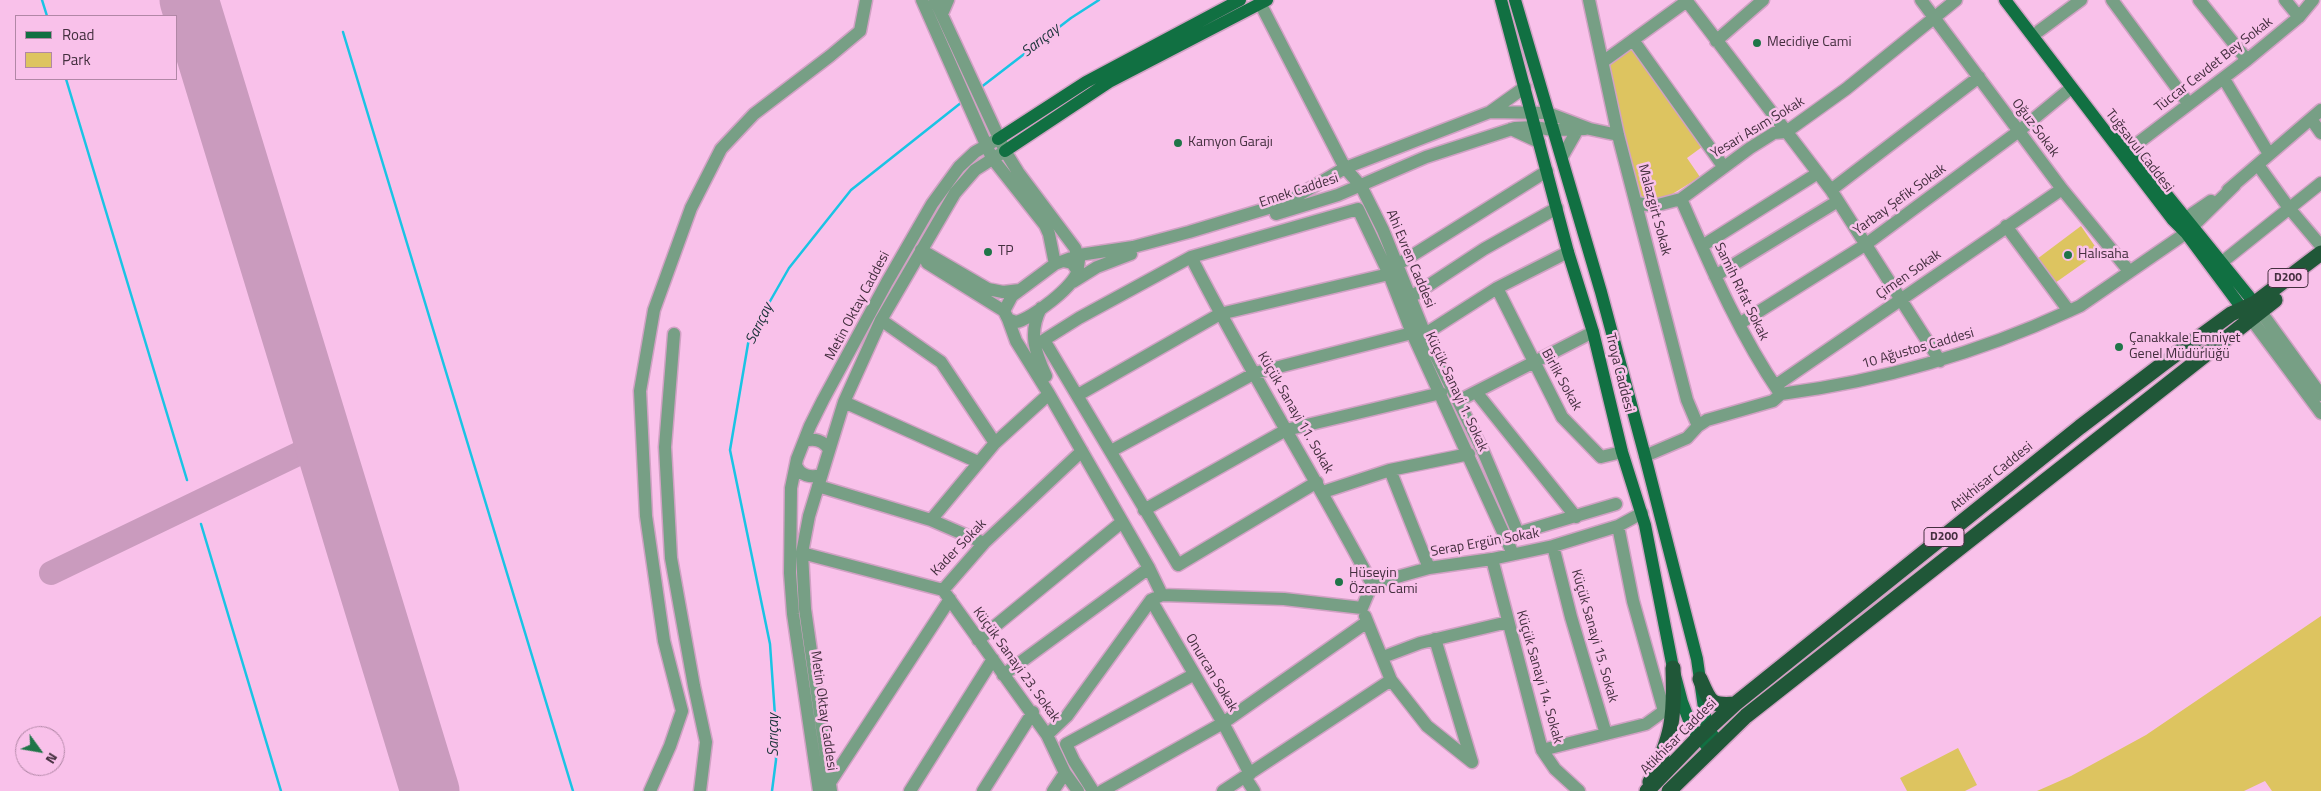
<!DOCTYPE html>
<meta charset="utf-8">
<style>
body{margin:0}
#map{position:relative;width:2321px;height:791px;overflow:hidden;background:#f9c1ea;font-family:"Titillium Web",sans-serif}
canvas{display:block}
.legend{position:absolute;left:15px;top:15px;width:162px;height:65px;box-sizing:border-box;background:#f9c1ea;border:1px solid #b187a6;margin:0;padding:6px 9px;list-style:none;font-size:15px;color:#442f3f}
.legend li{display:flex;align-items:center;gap:10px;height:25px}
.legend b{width:25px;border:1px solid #b187a6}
.north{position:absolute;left:15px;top:726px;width:50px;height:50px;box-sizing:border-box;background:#f9c1ea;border:1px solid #b187a6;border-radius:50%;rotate:122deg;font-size:14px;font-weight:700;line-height:20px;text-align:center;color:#442f3f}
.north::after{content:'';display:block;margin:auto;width:18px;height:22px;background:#1f7548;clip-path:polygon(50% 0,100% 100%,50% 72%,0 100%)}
</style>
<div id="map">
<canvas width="2321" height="791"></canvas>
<ul class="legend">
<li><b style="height:6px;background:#117042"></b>Road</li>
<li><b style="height:14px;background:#ddc460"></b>Park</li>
</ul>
<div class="north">N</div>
</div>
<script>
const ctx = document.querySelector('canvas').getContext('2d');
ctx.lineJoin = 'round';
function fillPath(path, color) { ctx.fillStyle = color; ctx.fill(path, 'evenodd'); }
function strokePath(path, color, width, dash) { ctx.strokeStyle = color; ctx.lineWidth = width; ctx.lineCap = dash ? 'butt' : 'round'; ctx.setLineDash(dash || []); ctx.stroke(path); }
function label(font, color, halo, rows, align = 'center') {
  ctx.font = font + ' "Titillium Web",sans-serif'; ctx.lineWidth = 5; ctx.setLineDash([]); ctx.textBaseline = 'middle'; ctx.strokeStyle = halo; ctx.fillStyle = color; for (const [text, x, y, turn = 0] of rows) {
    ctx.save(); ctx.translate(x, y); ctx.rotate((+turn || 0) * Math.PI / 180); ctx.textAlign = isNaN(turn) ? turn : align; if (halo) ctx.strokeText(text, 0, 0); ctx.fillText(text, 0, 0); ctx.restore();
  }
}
fillPath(new Path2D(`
 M 1630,46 L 1702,147 L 1687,158 L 1700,177 L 1664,199 L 1646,200 L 1637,193 L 1608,64 Z
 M 2081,226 L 2099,252 L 2055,283 L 2037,259 Z
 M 2321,616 L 2321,791 L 2272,791 L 2265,781 L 2244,791 L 2023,791 L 2037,791 L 2071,776 L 2146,735 Z
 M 1958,748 L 1977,785 L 1965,791 L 1907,791 L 1900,778 Z`), '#ddc460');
strokePath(new Path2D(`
 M 42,0 L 47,16
 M 343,32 L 573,791
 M 66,79 L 187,480
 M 980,88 L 1071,18 L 1099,0
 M 201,524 L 281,791
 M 772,791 L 776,760 L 776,730 L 770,644 L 730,450 L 749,338 L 789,268 L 851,190 L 962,102`), '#1ac4e4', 2.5);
strokePath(new Path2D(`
 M 195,21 L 203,0
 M 51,573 L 323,442`), '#ca9bbe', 24);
strokePath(new Path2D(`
 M 189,0 L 430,791`), '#ca9bbe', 59);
const minor = new Path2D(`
 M 922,0 L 992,158 L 1045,225 L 1049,234 L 1055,264
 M 935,0 L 1005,151 L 1018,172 L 1075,248 L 1079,260 L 1077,274
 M 1589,0 L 1618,135 L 1687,400 L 1698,426
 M 1686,0 L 1831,190 L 1940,361
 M 1921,0 L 2062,189 L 2129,271
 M 2112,0 L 2188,103
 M 2199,0 L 2247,60
 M 2285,0 L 2299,17
 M 1260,3 L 1345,168 L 1361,186 L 1383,230 L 1425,334 L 1483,451 L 1518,533 L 1616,504
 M 942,14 L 948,0
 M 2039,31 L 2081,0
 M 1633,40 L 1723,166
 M 1716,41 L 1763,0
 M 1604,61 L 1687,1
 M 2224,79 L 2269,154
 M 1490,112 L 1525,87
 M 2311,119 L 2321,133
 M 1511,129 L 1539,142
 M 2130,149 L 2247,60 L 2299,17 L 2313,0
 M 1562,157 L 1578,129
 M 2258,165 L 2289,208 L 2321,246
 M 1831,190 L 1979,77
 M 2228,190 L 2321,110
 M 1681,199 C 1710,265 1738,332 1779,392
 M 1637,203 L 1654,206 L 1681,199 L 1750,148 L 1774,133 L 1786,132 L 1846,89 L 1956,0
 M 1276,214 L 1338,195 L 1426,157 L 1515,128 L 1534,127 L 1553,130 L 1585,129
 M 2186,218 L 2211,201
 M 2006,226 L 2069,311
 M 1702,246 L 1818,173
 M 921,250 L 988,289 L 1003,292 L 1020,290
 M 1191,257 C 1247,368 1314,474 1372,584
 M 1063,261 L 1079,255 L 1133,247 L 1189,232 L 1285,203 L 1345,168 L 1490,112 L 1548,113 L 1590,129 L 1618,135
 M 1063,261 L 1072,263 L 1077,270 C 1078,284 1030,320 1016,322 L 1008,319 L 1004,311 L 1012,296 L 1055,264 Z
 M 927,263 L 1004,311
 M 2221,263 L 2321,183
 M 1397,265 L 1547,171
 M 1715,276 L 1838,201
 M 1073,282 L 1097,267 L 1131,254
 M 1497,288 L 1562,417 L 1601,457 L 1622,452
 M 1411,297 L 1484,249 L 1557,208
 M 1041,308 C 1028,333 1035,352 1046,376
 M 2261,312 L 2321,395
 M 1008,319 L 1016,341 L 1049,394 L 1149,568 L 1162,595
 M 2251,319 L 2321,413
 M 881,320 L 941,362 L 995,443
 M 1739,324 L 1865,245 L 2019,131 L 2071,88
 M 674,334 L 665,447 L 671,558 L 694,686 L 706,742 L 700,791
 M 1425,334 L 1497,288 L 1568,252
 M 1775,386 L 2062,189
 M 1476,392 L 1576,517
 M 1078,395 L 1220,314 L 1389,274
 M 1458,401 L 1593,332
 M 844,402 L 978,462
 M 804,441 C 814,438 824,440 829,450
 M 1111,451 L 1255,373 L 1412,333
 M 1645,456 L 1687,438 L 1698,426 L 1707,420 L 1773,401 L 1781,394 C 1881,381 1978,353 2069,311 L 2080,306 L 2186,233 L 2235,185
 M 796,465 C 800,476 811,478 821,475
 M 1390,470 L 1429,568
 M 1317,482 L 1178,565 L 1044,340 L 1079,318 L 1191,257 L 1358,209 L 1389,274 L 1412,333 L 1513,554
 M 818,486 L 931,520 L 984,543
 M 1323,492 L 1390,470 L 1469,454
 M 1144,510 L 1286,430 L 1441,393
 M 931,520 L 995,443 L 1049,394
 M 1553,546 L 1571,617 L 1606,734
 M 802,553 L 943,590 L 984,543 L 1082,451
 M 1492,559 L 1542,750 L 1555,769 L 1579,791
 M 943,590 L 1047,735 L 1067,716 L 1151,600
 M 1365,616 L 1391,680 L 1427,726 L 1472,762
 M 1435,639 L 1472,762
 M 978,640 L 1122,522
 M 1383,657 L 1420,643 L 1508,622
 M 1003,675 L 1149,568
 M 1047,735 L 1065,773 L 1078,791
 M 1542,750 L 1646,724 L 1664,711 L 1633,601 L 1618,526
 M 1250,774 L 1223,723 L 1151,600 L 1162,595 L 1284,599 L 1362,608 L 1372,584 L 1429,568 L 1492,559 L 1553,546 L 1618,526 L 1642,513
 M 1245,777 L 1254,791
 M 831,781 L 950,599
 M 650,791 L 670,746 L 682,711 L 664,641 L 646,516 L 640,391 L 654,310 L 691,208 L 721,149 L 754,114 L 830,56 L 860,31 L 866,0
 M 819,791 L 793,614 L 790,573 L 791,488 L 797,459 L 810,426 L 823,400 L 887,282 L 932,204 L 959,167 L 975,152 L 998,139
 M 831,791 L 805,609 L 802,553 L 809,516 L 844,402 L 881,320 L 955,193 L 975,170 L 1005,151
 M 910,791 L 993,659
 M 983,791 L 1033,712
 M 1053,791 L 1065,773
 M 1093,791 L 1074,761 L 1066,744 L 1193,675
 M 1102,791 L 1223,723 L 1367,622
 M 1223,791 L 1391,680`);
const major = new Path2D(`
 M 1501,0 L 1568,252 L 1593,332 L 1622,452 L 1645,525 L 1673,668 L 1682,702 L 1692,728 L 1710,750
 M 1515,0 L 1601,292 L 1645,456 L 1697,659 L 1707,729 L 1719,742
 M 2005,0 L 2173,220 L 2186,233 L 2247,315
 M 2120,137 L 2260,310
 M 998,139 L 1086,82 L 1240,0
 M 1005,151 L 1109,82 L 1267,0`);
const highway = new Path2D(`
 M 1700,679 C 1710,702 1710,706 1735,704
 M 1650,782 C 1672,736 1675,719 1673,668
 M 1647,791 L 1698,738 L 1735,704 L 2080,427 L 2164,363 L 2231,314 L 2255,303 L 2321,253
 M 1669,791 L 1746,716 L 2275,300`);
strokePath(minor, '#d1a1c4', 15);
strokePath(major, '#d1a1c4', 15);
strokePath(highway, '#d1a1c4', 18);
strokePath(minor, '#779f85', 12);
strokePath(major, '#117042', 12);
strokePath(highway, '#205738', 15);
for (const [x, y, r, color] of [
 [1757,43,5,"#1f7548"],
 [1178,143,5,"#1f7548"],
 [988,252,5,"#1f7548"],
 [2068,255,5,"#1f7548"],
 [2119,347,5,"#1f7548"],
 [1339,582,5,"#1f7548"]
]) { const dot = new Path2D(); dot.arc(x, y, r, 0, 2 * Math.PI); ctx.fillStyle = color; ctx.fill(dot); strokePath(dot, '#f9c1ea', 2); }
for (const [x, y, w] of [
 [2288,278,40],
 [1944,537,40]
]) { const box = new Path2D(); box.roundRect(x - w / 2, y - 9.5, w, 19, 4); ctx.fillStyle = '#f9c1ea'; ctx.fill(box); strokePath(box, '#442f3f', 1); }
label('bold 12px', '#442f3f', null, [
 ["D200",2288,278],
 ["D200",1944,537]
]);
label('14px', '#442f3f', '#f9c1ea', [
 ["Mecidiye Cami",1767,43],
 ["Kamyon Garajı",1188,143],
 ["TP",998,252],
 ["Halısaha",2078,255],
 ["Çanakkale Emniyet",2129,339],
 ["Genel Müdürlüğü",2129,355],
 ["Hüseyin",1349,574],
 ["Özcan Cami",1349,590]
], 'left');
label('14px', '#442f3f', '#f9c1ea', [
 ["Tüccar Cevdet Bey Sokak",2214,65,-38],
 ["Yesari Asım Sokak",1758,128,-31],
 ["Oğuz Sokak",2035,128,53],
 ["Tuğsavul Caddesi",2139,151,52],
 ["Emek Caddesi",1299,191,-18],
 ["Yarbay Şefik Sokak",1900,200,-36],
 ["Malazgirt Sokak",1654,210,75],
 ["Ahi Evren Caddesi",1410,259,67],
 ["Çimen Sokak",1909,275,-35],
 ["Samih Rıfat Sokak",1741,292,64],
 ["Metin Oktay Caddesi",858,306,-62],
 ["10 Ağustos Caddesi",1918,349,-16],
 ["Troya Caddesi",1619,373,76],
 ["Birlik Sokak",1561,380,61],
 ["Küçük Sanayi 1. Sokak",1456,392,65],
 ["Küçük Sanayi 11. Sokak",1295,413,60],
 ["Atikhisar Caddesi",1992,477,-39],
 ["Serap Ergün Sokak",1485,543,-10],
 ["Kader Sokak",959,548,-46],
 ["Küçük Sanayi 15. Sokak",1594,636,74],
 ["Küçük Sanayi 23. Sokak",1016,665,54],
 ["Onurcan Sokak",1211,673,59],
 ["Küçük Sanayi 14. Sokak",1539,677,74],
 ["Metin Oktay Caddesi",823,711,82],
 ["Atikhisar Caddesi",1679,737,-45]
]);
label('italic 15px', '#1a3339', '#f9c1ea', [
 ["Sarıçay",1041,41,-38],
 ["Sarıçay",760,324,-64],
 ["Sarıçay",774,735,-90]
]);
</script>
